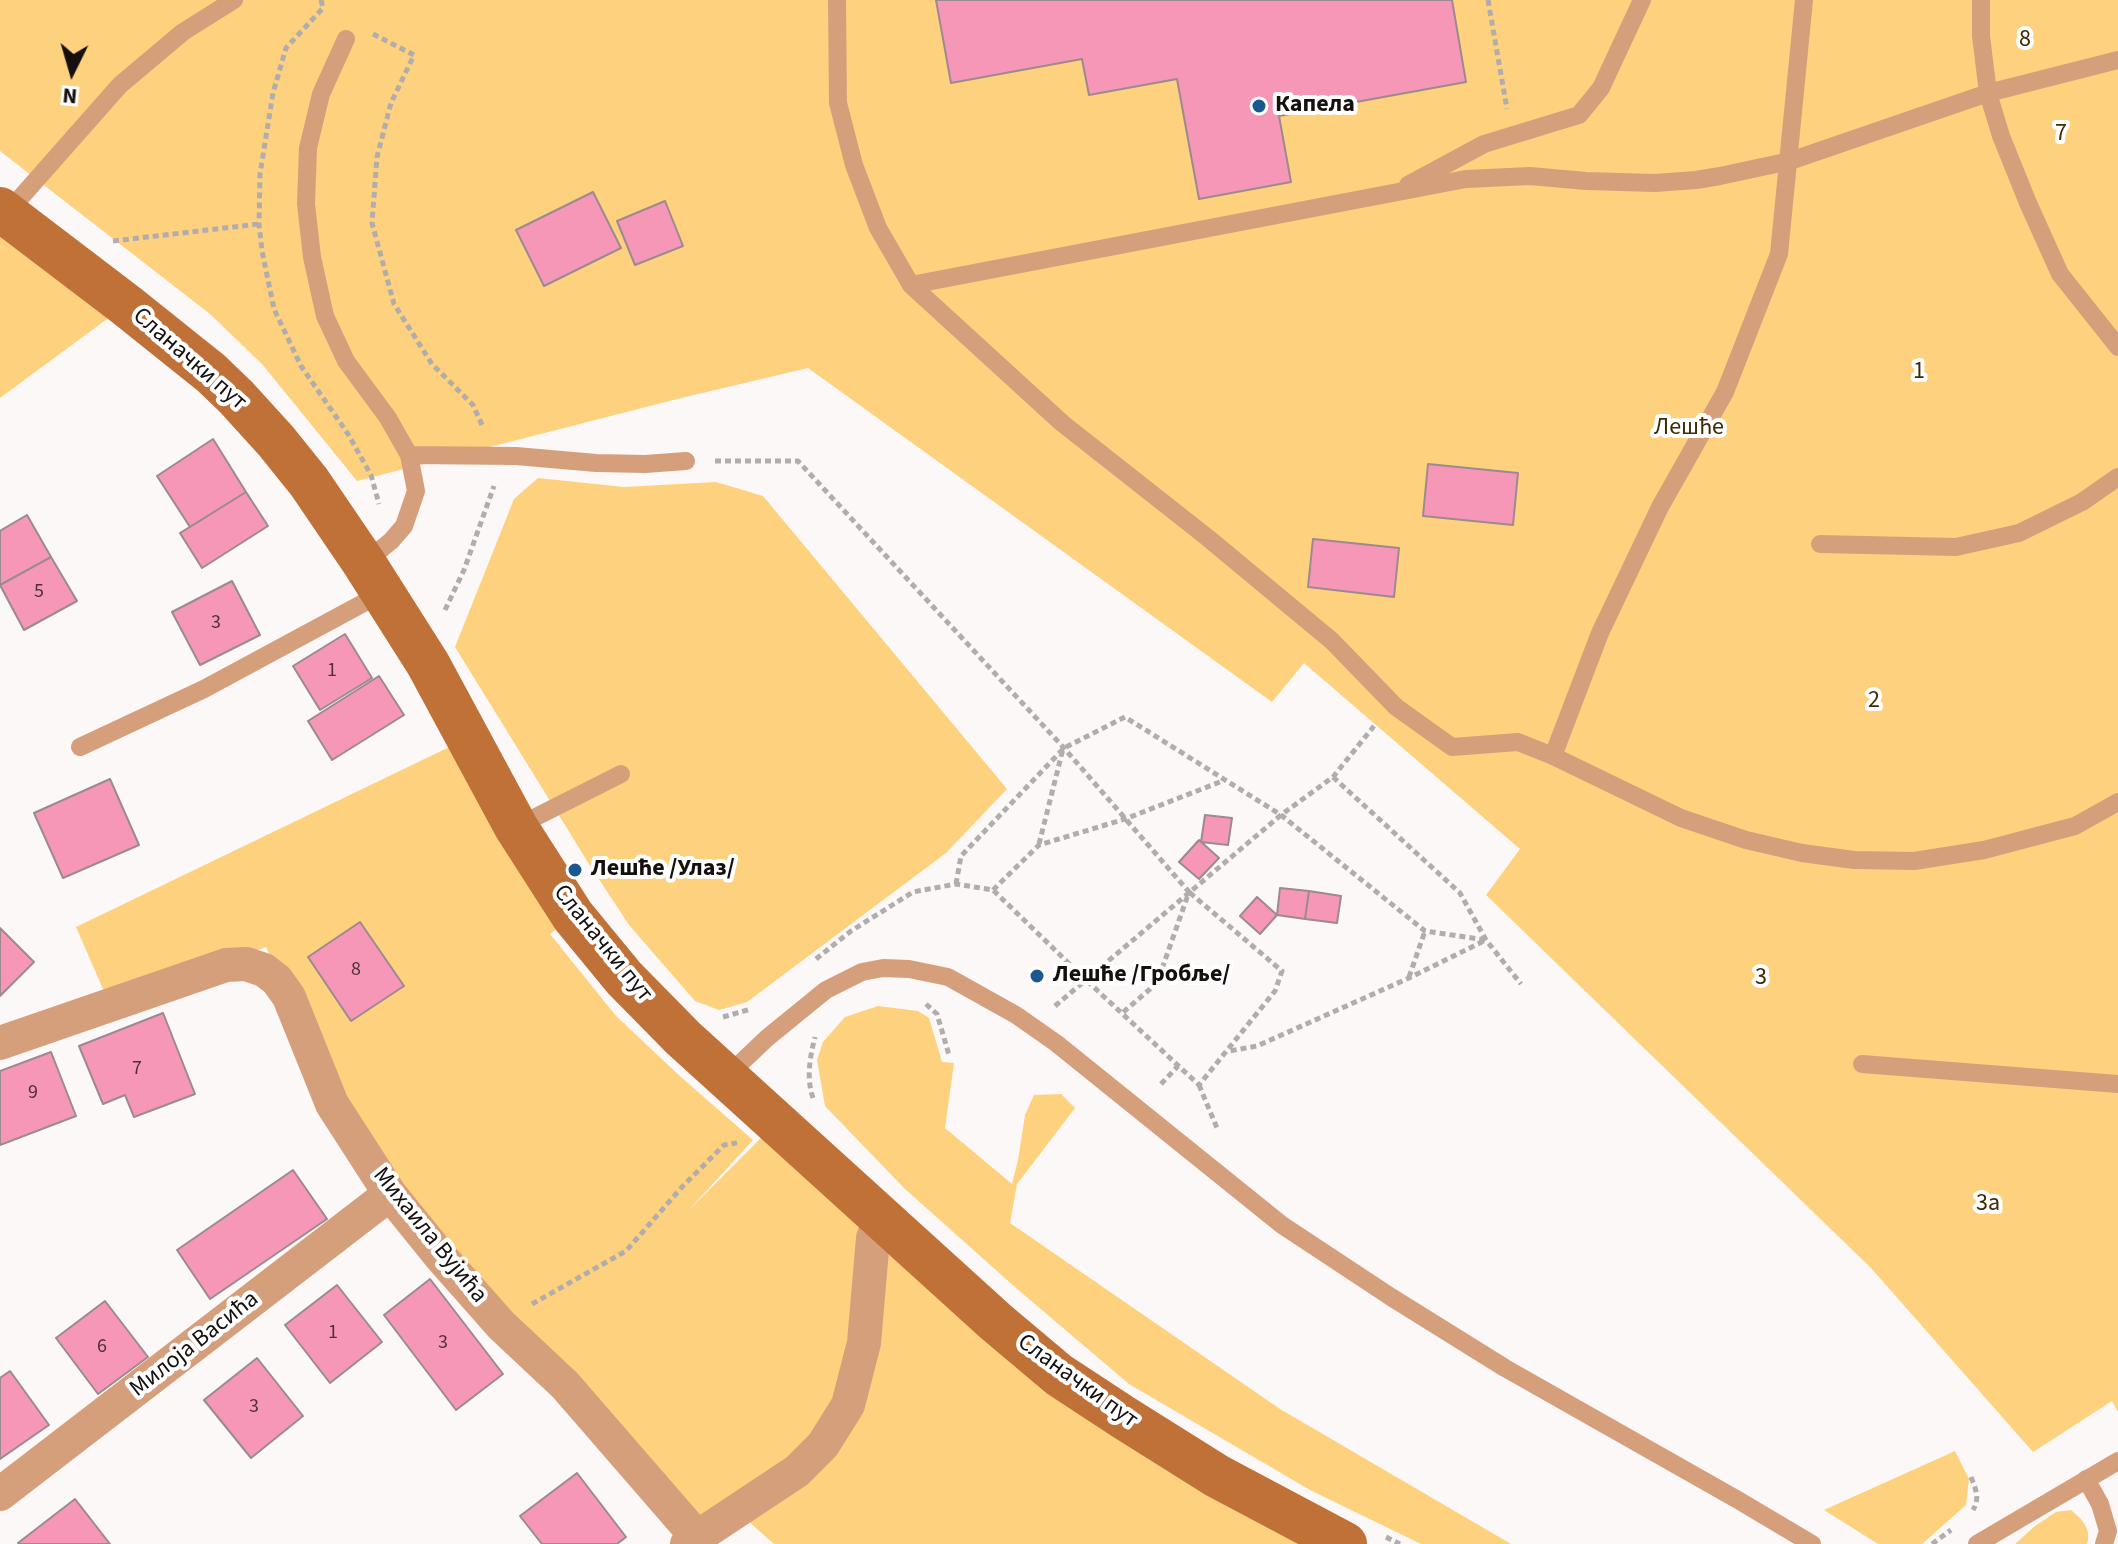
<!DOCTYPE html>
<meta charset="utf-8">
<style>
body{margin:0}
#map{position:relative;width:2118px;height:1544px;overflow:hidden;background:#fcf8f8;font-family:"Source Sans 3",sans-serif}
canvas{display:block}
.north{position:absolute;left:32px;top:32px;width:80px;height:80px;-webkit-text-stroke:6px #fff;paint-order:stroke;rotate:185deg;font-size:22px;font-weight:700;line-height:32px;text-align:center;color:#150f0e}
.north::after{content:'';display:block;margin:auto;width:28px;height:36px;background:#150f0e;clip-path:polygon(50% 0,100% 100%,50% 72%,0 100%)}
</style>
<div id="map">
<canvas width="2118" height="1544"></canvas>
<div class="north">N</div>
</div>
<script>
const ctx = document.querySelector('canvas').getContext('2d');
ctx.lineJoin = 'round';
function fillPath(path, color) { ctx.fillStyle = color; ctx.fill(path, 'evenodd'); }
function strokePath(path, color, width, dash) { ctx.strokeStyle = color; ctx.lineWidth = width; ctx.lineCap = dash ? 'butt' : 'round'; ctx.setLineDash(dash || []); ctx.stroke(path); }
function label(font, color, halo, rows, align = 'center') {
  ctx.font = font + ' "Source Sans 3",sans-serif'; ctx.lineWidth = 8; ctx.setLineDash([]); ctx.textBaseline = 'middle'; ctx.strokeStyle = halo; ctx.fillStyle = color; for (const [text, x, y, turn = 0] of rows) {
    ctx.save(); ctx.translate(x, y); ctx.rotate((+turn || 0) * Math.PI / 180); ctx.textAlign = isNaN(turn) ? turn : align; if (halo) ctx.strokeText(text, 0, 0); ctx.fillText(text, 0, 0); ctx.restore();
  }
}
fillPath(new Path2D(`
 M 0,0 L 2118,0 L 2118,1412 L 2112,1401 L 2033,1452 L 1871,1268 L 1486,895 L 1520,849 L 1304,663 L 1272,702 L 808,368 L 681,398 L 357,481 L 262,364 L 210,314 L 0,151 Z
 M 0,207 L 126,305 L 0,398 Z
 M 538,478 L 624,487 L 716,482 L 763,496 L 1007,789 L 946,853 L 747,1002 L 719,1010 L 695,1001 L 629,925 L 589,864 L 455,647 L 514,499 Z
 M 468,738 L 573,916 L 550,934 L 616,1016 L 682,1078 L 753,1140 L 688,1211 L 776,1123 L 996,1322 L 1345,1544 L 774,1544 L 738,1512 L 696,1536 L 441,1257 L 289,997 L 266,947 L 110,1005 L 76,927 Z
 M 878,1006 L 918,1011 L 929,1018 L 942,1062 L 954,1063 L 945,1128 L 1012,1184 L 1018,1160 L 1025,1115 L 1034,1095 L 1061,1094 L 1075,1108 L 1017,1184 L 1010,1223 L 1280,1409 L 1511,1544 L 1421,1544 L 1310,1490 L 1129,1384 L 1016,1288 L 905,1189 L 825,1106 L 817,1060 L 823,1042 L 845,1017 Z
 M 1955,1451 L 1969,1479 L 1966,1505 L 1922,1544 L 1878,1544 L 1824,1510 Z
 M 2071,1510 C 2082,1519 2092,1529 2087,1544 L 2015,1544 L 2035,1526 L 2056,1512 Z`), '#fed17e');
const building = new Path2D(`
 M 936,0 L 1452,0 L 1466,82 L 1279,116 L 1291,182 L 1199,199 L 1177,79 L 1089,95 L 1082,59 L 951,83 Z
 M 593,192 L 621,248 L 544,286 L 516,230 Z
 M 665,201 L 683,246 L 635,265 L 617,221 Z
 M 213,439 L 246,492 L 190,527 L 157,476 Z
 M 1428,464 L 1518,473 L 1513,525 L 1423,516 Z
 M 246,492 L 268,526 L 202,568 L 180,533 Z
 M 27,515 L 51,557 L 0,585 L 0,531 Z
 M 1313,539 L 1399,548 L 1394,597 L 1308,587 Z
 M 51,557 L 77,601 L 24,630 L 0,585 Z
 M 232,581 L 260,635 L 200,665 L 172,612 Z
 M 345,634 L 372,678 L 320,710 L 293,666 Z
 M 379,676 L 404,715 L 332,760 L 308,721 Z
 M 110,779 L 139,845 L 63,878 L 34,813 Z
 M 1205,815 L 1232,818 L 1228,845 L 1201,842 Z
 M 1199,840 L 1219,858 L 1199,879 L 1179,862 Z
 M 1280,888 L 1309,891 L 1305,919 L 1277,915 Z
 M 1309,891 L 1341,896 L 1337,923 L 1305,919 Z
 M 1257,897 L 1277,915 L 1260,934 L 1240,916 Z
 M 360,922 L 404,986 L 351,1021 L 308,957 Z
 M 0,928 L 34,962 L 0,996 Z
 M 163,1013 L 195,1094 L 134,1117 L 125,1095 L 103,1104 L 79,1046 Z
 M 51,1052 L 76,1116 L 0,1145 L 0,1071 Z
 M 293,1170 L 327,1219 L 210,1299 L 177,1250 Z
 M 430,1279 L 503,1374 L 456,1410 L 384,1315 Z
 M 337,1285 L 382,1342 L 330,1383 L 285,1325 Z
 M 105,1301 L 148,1357 L 98,1394 L 56,1338 Z
 M 257,1358 L 303,1416 L 251,1458 L 204,1400 Z
 M 10,1371 L 49,1425 L 0,1459 L 0,1378 Z
 M 577,1473 L 626,1537 L 617,1544 L 542,1544 L 520,1516 Z
 M 75,1499 L 110,1544 L 19,1544 L 18,1543 Z`);
fillPath(building, '#f797b7');
strokePath(building, '#9c8a8f', 2);
strokePath(new Path2D(`
 M 321,0 L 323,8 L 286,48 L 273,93 L 260,174 L 259,224 L 262,251 L 274,309 L 301,366 L 348,434 L 371,475 L 379,504
 M 1488,0 L 1507,109
 M 373,34 L 414,55 L 391,103 L 377,157 L 372,223 L 394,304 L 432,364 L 473,405 L 483,427
 M 113,241 L 259,224
 M 715,461 L 798,461 L 1064,748 L 1189,892 L 1157,983 L 1121,1014
 M 445,610 L 464,570 L 494,486
 M 1333,777 L 1460,893 L 1486,940 L 1521,984
 M 1039,844 L 1063,749
 M 956,884 L 961,856 L 1064,748 L 1125,717 L 1281,815 L 1425,931 L 1486,940 L 1409,978 L 1257,1046 L 1229,1051
 M 993,890 L 1039,845 L 1125,819 L 1225,780
 M 816,959 L 851,931 L 913,892 L 956,884 L 993,890 L 1085,979 L 1199,1085 L 1275,991 L 1282,971 L 1189,892
 M 1409,977 L 1425,931
 M 926,1004 L 937,1014 L 949,1055
 M 1055,1006 L 1281,815 L 1333,777 L 1374,726
 M 723,1017 L 751,1009
 M 1161,1084 L 1178,1066
 M 1199,1085 L 1217,1128
 M 813,1098 C 806,1078 810,1057 815,1037
 M 532,1304 L 626,1251 L 682,1187 L 724,1145 L 737,1143
 M 1971,1477 C 1976,1490 1980,1498 1973,1510
 M 1386,1537 L 1400,1544
 M 1932,1544 L 1951,1530`), '#b1adac', 5, [6, 4]);
strokePath(new Path2D(`
 M 837,0 L 838,103 L 854,165 L 878,228 L 911,285 L 1062,423 L 1208,538 L 1332,641 L 1396,707 L 1452,747 L 1518,742 L 1553,756 L 1681,818 L 1746,840 L 1802,853 L 1854,860 L 1914,861 L 1984,850 L 2075,826 L 2118,802
 M 1981,0 L 1981,36 L 1988,93 L 2001,136 L 2028,203 L 2060,274 L 2118,347
 M 346,39 L 321,94 L 308,148 L 306,204 L 312,257 L 325,316 L 346,361 L 388,418 L 409,455 L 416,491 L 404,526 L 391,541 L 364,563
 M 1408,185 L 1484,144 L 1579,115 L 1601,88 L 1642,0
 M 6,214 L 120,85 L 183,32 L 234,0
 M 911,285 L 1466,179 L 1530,176 L 1586,181 L 1655,183 L 1696,180 L 1720,176 L 1790,161 L 1988,93 L 2118,60
 M 409,455 L 516,456 L 596,463 L 645,464 L 686,461
 M 1820,544 L 1956,547 L 2019,533 L 2082,502 L 2118,477
 M 80,747 L 204,689 L 382,593
 M 1553,756 L 1600,633 L 1660,507 L 1725,392 L 1779,254 L 1804,0
 M 516,827 L 621,774
 M 1862,1064 L 2118,1084
 M 725,1078 L 767,1038 L 826,990 L 862,972 L 883,968 L 909,969 L 948,977 L 1016,1015 L 1056,1043 L 1282,1225 L 1391,1297 L 1505,1368 L 1738,1500 L 1812,1544
 M 2086,1479 L 2100,1504 L 2108,1531 L 2104,1544
 M 1977,1544 L 2118,1461`), '#d69f7c', 18);
strokePath(new Path2D(`
 M 0,1043 L 226,965 L 246,964 L 264,970 L 277,980 L 289,997 L 332,1104 L 390,1194 L 441,1257 L 501,1325 L 565,1385 L 696,1536
 M 0,1494 L 390,1194
 M 687,1544 L 797,1471 L 823,1445 L 848,1405 L 864,1343 L 873,1238 L 876,1230 L 884,1221`), '#d69f7c', 34);
strokePath(new Path2D(`
 M 0,209 L 126,305 L 211,373 L 236,397 L 276,441 L 309,482 L 364,563 L 428,664 L 516,827 L 573,916 L 624,978 L 683,1038 L 996,1322 L 1059,1375 L 1123,1417 L 1217,1476 L 1345,1544`), '#c07138', 44);
for (const [x, y, r, color] of [
 [1259,106,8,"#1a598f"],
 [575,870,8,"#1a598f"],
 [1037,976,8,"#1a598f"]
]) { const dot = new Path2D(); dot.arc(x, y, r, 0, 2 * Math.PI); ctx.fillStyle = color; ctx.fill(dot); strokePath(dot, '#fff', 3); }
label('20px', '#4e3138', null, [
 ["5",39,593],
 ["3",216,624],
 ["1",332,672],
 ["8",356,971],
 ["7",137,1070],
 ["9",33,1094],
 ["1",333,1334],
 ["3",443,1344],
 ["6",102,1348],
 ["3",254,1408]
]);
label('24px', '#3e2b03', '#fff', [
 ["8",2025,41],
 ["7",2061,135],
 ["1",1919,373],
 ["Лешће",1689,429],
 ["2",1874,702],
 ["3",1761,979],
 ["3a",1988,1205]
]);
label('bold 24px', '#150f0e', '#fff', [
 ["Капела",1275,106],
 ["Лешће /Улаз/",591,870],
 ["Лешће /Гробље/",1053,976]
], 'left');
label('24px', '#150f0e', '#fff', [
 ["Сланачки пут",189,360,41],
 ["Сланачки пут",602,944,51],
 ["Михаила Вујића",429,1236,51],
 ["Милоја Васића",195,1345,-38],
 ["Сланачки пут",1077,1382,36]
]);
</script>
